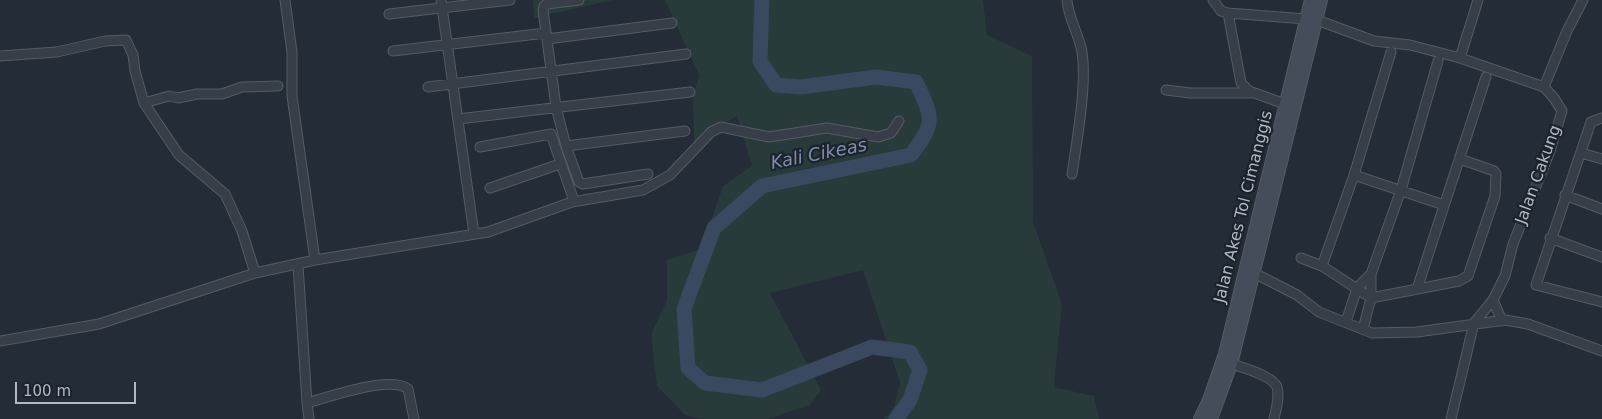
<!DOCTYPE html>
<style>
body{margin:0}
#map{position:relative;width:1602px;height:419px;overflow:hidden;background:#232c37;font-family:"DejaVu Sans",sans-serif}
canvas{display:block}
.scale{position:absolute;left:15px;top:382px;width:121px;height:22px;box-sizing:border-box;border:2px solid #b2b8c4;border-top:0;padding-left:6px;font-size:15px;line-height:18px;white-space:nowrap;color:#b2b8c4;-webkit-text-stroke:4px #1c232c;paint-order:stroke}
</style>
<div id="map">
<canvas width="1602" height="419"></canvas>
<div class="scale">100 m</div>
</div>
<script>
const ctx = document.querySelector('canvas').getContext('2d');
ctx.lineJoin = 'round';
function fillPath(path, color) { ctx.fillStyle = color; ctx.fill(path, 'evenodd'); }
function strokePath(path, color, width, dash) { ctx.strokeStyle = color; ctx.lineWidth = width; ctx.lineCap = dash ? 'butt' : 'round'; ctx.setLineDash(dash || []); ctx.stroke(path); }
function label(font, color, halo, rows, align = 'center') {
  ctx.font = font + ' "DejaVu Sans",sans-serif'; ctx.lineWidth = 4.5; ctx.setLineDash([]); ctx.textBaseline = 'middle'; ctx.strokeStyle = halo; ctx.fillStyle = color; for (const [text, x, y, turn = 0] of rows) {
    ctx.save(); ctx.translate(x, y); ctx.rotate((+turn || 0) * Math.PI / 180); ctx.textAlign = isNaN(turn) ? turn : align; if (halo) ctx.strokeText(text, 0, 0); ctx.fillText(text, 0, 0); ctx.restore();
  }
}
fillPath(new Path2D(`
 M 533,0 L 613,0 L 534,18 Z
 M 665,0 L 983,0 L 987,35 L 1032,56 L 1033,222 L 1062,304 L 1054,387 L 1094,396 L 1099,419 L 884,419 L 894,407 L 900,383 L 863,270 L 770,293 L 821,390 L 810,405 L 768,419 L 701,419 L 685,415 L 657,386 L 653,352 L 652,332 L 667,300 L 667,260 L 701,249 L 723,186 L 752,166 L 737,116 L 694,142 L 693,96 L 699,75 Z`), '#283a3a');
strokePath(new Path2D(`
 M 762,0 L 760,61 L 776,85 L 801,87 L 876,77 L 916,82 C 933,118 936,122 911,155 L 762,186 L 714,228 L 684,309 L 688,368 L 705,383 L 762,390 L 872,347 L 910,352 L 920,370 L 910,400 L 896,419`), '#3a495f', 15);
const minor = new Path2D(`
 M 285,0 L 292,52 L 292,96 L 315,260
 M 441,0 L 474,234
 M 579,0 L 547,4 L 544,6 L 543,10 L 556,107 L 566,146 L 579,182 L 583,184 L 648,174
 M 1067,0 C 1068,18 1079,34 1082,52 C 1087,85 1077,140 1072,174
 M 1213,0 L 1221,11 L 1228,13 L 1306,19
 M 1228,13 L 1241,83 L 1249,91 L 1285,104
 M 389,14 L 510,0
 M 1317,20 L 1374,41 L 1410,45 L 1460,58 L 1544,87
 M 547,39 L 672,23
 M 393,51 L 546,33
 M 0,56 L 57,52 L 105,41 L 126,40 L 133,55 L 135,71 L 144,103 L 179,155 L 225,194 L 242,231 L 255,273
 M 1460,58 L 1478,0
 M 428,87 L 686,54
 M 1166,90 L 1190,93 L 1251,93
 M 144,103 L 169,96 L 178,98 L 197,94 L 222,94 L 242,87 L 278,86
 M 1602,118 L 1591,122 L 1536,285 L 1602,302
 M 458,119 L 690,92
 M 566,146 L 685,131
 M 480,147 L 551,134 L 574,201
 M 1581,153 L 1602,159
 M 1354,175 L 1444,205
 M 490,188 L 560,164
 M 1565,195 L 1602,209
 M 1550,238 L 1602,257
 M 1301,258 L 1322,266 L 1371,298 L 1459,281 L 1468,276 L 1495,196 L 1496,174 L 1494,171 L 1460,159
 M 298,265 L 307,403 C 329,397 390,375 408,389 L 414,419
 M 1322,266 L 1354,175 L 1391,52
 M 1254,273 L 1297,295 L 1319,312 L 1372,333 L 1417,332 L 1505,320 L 1528,324 L 1602,351
 M 1417,289 L 1486,77
 M 1493,300 L 1502,321
 M 1346,322 L 1357,288 L 1371,274
 M 1363,329 L 1371,298 L 1371,274 L 1401,190 L 1438,61
 M 0,341 L 99,324 L 255,273 L 315,260 L 488,232 L 572,202 L 643,190 L 670,175 L 711,132 L 721,127 L 769,137 L 827,128 L 878,137 L 891,133 L 899,121
 M 1231,364 C 1242,367 1273,376 1277,387 C 1280,397 1276,409 1274,419
 M 307,403 L 309,419
 M 1451,419 L 1474,323 L 1493,300 L 1505,276 L 1513,244 L 1550,151 L 1562,111 L 1554,98 L 1544,87 L 1567,31 L 1583,0`);
const secondary = new Path2D(`
 M 1200,419 L 1209,400 L 1225,354 L 1311,0
 M 1211,419 L 1231,364 L 1321,0`);
strokePath(minor, '#555b65', 11);
strokePath(secondary, '#555b65', 14);
strokePath(minor, '#373e48', 9);
strokePath(secondary, '#454d5a', 12);
label('16px', '#b2b8c4', '#1c232c', [
 ["Jalan Cakung",1539,175,-70],
 ["Jalan Akes Tol Cimanggis",1244,207,-76]
]);
label('italic 18px', '#7c8faa', '#1c232c', [
 ["Kali Cikeas",819,155,-11]
]);
</script>
